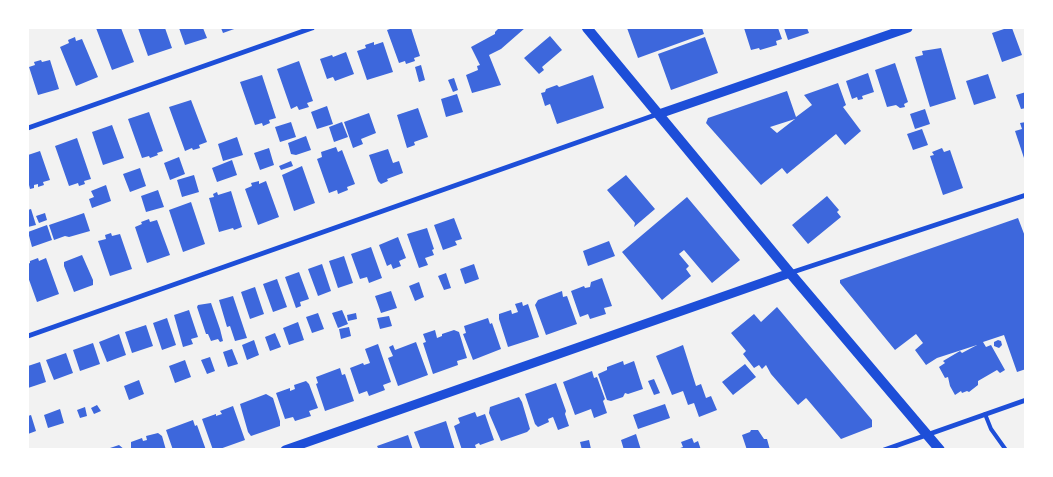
<!DOCTYPE html>
<style>
body{margin:0}
#map{position:relative;width:1053px;height:477px;overflow:hidden;background:#f2f2f2;font-family:Jost,sans-serif}
canvas{display:block}
.frame{position:absolute;inset:0;border:29px solid #fff;pointer-events:none}
</style>
<div id="map">
<canvas width="1053" height="477"></canvas>
<div class="frame"></div>
</div>
<script>
const ctx = document.querySelector('canvas').getContext('2d');
ctx.lineJoin = 'round';
function fillPath(path, color) { ctx.fillStyle = color; ctx.fill(path, 'evenodd'); }
function strokePath(path, color, width, dash) { ctx.strokeStyle = color; ctx.lineWidth = width; ctx.lineCap = dash ? 'butt' : 'round'; ctx.setLineDash(dash || []); ctx.stroke(path); }
fillPath(new Path2D(`
 M 96,28 L 121,28 L 134,62 L 112,70 Z
 M 138,28 L 165,28 L 172,48 L 148,56 Z
 M 179,28 L 203,28 L 207,38 L 185,45 Z
 M 221,28 L 237,28 L 223,33 Z
 M 393,28 L 411,28 L 420,56 L 414,58 L 415,61 L 406,64 L 405,61 L 399,63 L 387,30 Z
 M 499,28 L 525,28 L 501,49 L 489,55 L 501,85 L 472,93 L 466,75 L 478,70 L 477,66 L 480,65 L 471,47 L 495,34 L 495,32 Z
 M 627,28 L 702,28 L 704,34 L 638,58 Z
 M 744,28 L 778,28 L 782,39 L 776,41 L 777,45 L 760,50 L 759,48 L 751,50 Z
 M 784,28 L 807,28 L 809,33 L 788,40 Z
 M 1007,28 L 1012,28 L 1022,55 L 1002,62 L 992,33 Z
 M 550,36 L 562,50 L 542,67 L 544,70 L 539,74 L 524,58 Z
 M 75,37 L 76,41 L 82,39 L 98,77 L 76,86 L 60,47 L 69,43 L 68,40 Z
 M 705,37 L 718,73 L 671,90 L 658,54 Z
 M 374,42 L 374,45 L 383,42 L 393,72 L 367,80 L 357,51 L 366,48 L 365,45 Z
 M 941,48 L 956,99 L 930,107 L 915,57 L 923,55 L 922,51 Z
 M 346,52 L 354,74 L 335,81 L 333,77 L 327,79 L 320,59 L 332,55 L 333,57 Z
 M 41,60 L 42,62 L 50,60 L 59,89 L 38,95 L 29,67 L 35,65 L 34,62 Z
 M 299,61 L 313,101 L 307,103 L 309,107 L 299,110 L 297,106 L 291,109 L 277,69 Z
 M 895,63 L 908,102 L 904,104 L 905,107 L 900,108 L 896,105 L 887,107 L 875,70 Z
 M 421,65 L 425,80 L 419,82 L 415,67 Z
 M 868,73 L 874,92 L 862,96 L 863,99 L 858,100 L 857,97 L 852,99 L 846,81 Z
 M 988,74 L 996,98 L 974,105 L 966,81 Z
 M 262,75 L 276,118 L 269,120 L 270,123 L 263,126 L 262,123 L 255,125 L 240,82 Z
 M 593,75 L 604,108 L 557,124 L 550,104 L 545,106 L 541,93 L 545,92 L 546,89 L 557,85 L 559,87 Z
 M 454,78 L 458,90 L 453,92 L 448,80 Z
 M 838,83 L 846,105 L 843,107 L 861,131 L 845,145 L 836,134 L 787,174 L 782,168 L 761,185 L 706,123 L 708,118 L 787,91 L 796,117 L 812,105 L 804,95 ZM 795,119 L 777,133 L 770,127 Z
 M 1026,92 L 1026,108 L 1021,109 L 1016,95 Z
 M 457,94 L 463,112 L 446,117 L 441,99 Z
 M 191,100 L 207,142 L 199,145 L 200,148 L 193,150 L 192,148 L 185,151 L 169,107 Z
 M 327,106 L 333,124 L 317,129 L 311,112 Z
 M 418,108 L 428,137 L 414,142 L 415,145 L 407,148 L 397,115 Z
 M 925,109 L 930,124 L 915,129 L 910,114 Z
 M 149,112 L 163,151 L 157,153 L 158,155 L 150,158 L 149,156 L 142,158 L 128,119 Z
 M 369,113 L 376,133 L 361,139 L 363,144 L 353,148 L 344,122 Z
 M 291,122 L 296,137 L 280,142 L 275,127 Z
 M 342,122 L 348,137 L 334,142 L 329,127 Z
 M 1026,122 L 1026,161 L 1025,161 L 1015,131 L 1022,129 L 1020,123 Z
 M 112,125 L 124,158 L 103,165 L 92,132 Z
 M 922,129 L 928,145 L 913,150 L 907,134 Z
 M 306,136 L 311,150 L 296,155 L 291,154 L 288,143 Z
 M 237,137 L 243,155 L 223,161 L 218,144 Z
 M 77,138 L 91,179 L 84,181 L 85,184 L 79,186 L 78,183 L 69,186 L 55,146 Z
 M 336,147 L 338,152 L 342,150 L 355,184 L 347,187 L 348,190 L 338,194 L 337,190 L 329,193 L 317,159 L 322,157 L 321,152 Z
 M 269,148 L 274,165 L 260,170 L 254,153 Z
 M 942,148 L 944,152 L 950,150 L 963,188 L 943,195 L 930,156 L 934,155 L 932,152 Z
 M 388,149 L 393,163 L 399,161 L 403,173 L 387,179 L 388,181 L 381,184 L 378,181 L 369,155 Z
 M 40,151 L 50,180 L 43,182 L 44,185 L 38,187 L 38,184 L 34,185 L 34,188 L 30,189 L 28,181 L 28,155 Z
 M 179,157 L 185,174 L 170,180 L 164,163 Z
 M 232,160 L 237,175 L 217,182 L 212,168 Z
 M 291,161 L 293,166 L 281,170 L 279,166 Z
 M 302,166 L 315,203 L 294,211 L 282,175 Z
 M 140,168 L 146,186 L 130,192 L 123,174 Z
 M 194,175 L 199,192 L 182,197 L 177,180 Z
 M 626,175 L 655,209 L 634,227 L 635,223 L 607,190 Z
 M 259,181 L 259,184 L 266,181 L 279,217 L 258,225 L 245,189 L 252,186 L 251,183 Z
 M 106,185 L 111,201 L 92,208 L 89,199 L 94,197 L 91,191 Z
 M 158,190 L 164,207 L 146,212 L 141,196 Z
 M 231,191 L 242,227 L 234,230 L 233,228 L 219,232 L 209,198 L 214,197 L 213,194 L 217,192 L 218,195 Z
 M 827,196 L 839,210 L 837,212 L 841,217 L 808,244 L 792,225 Z
 M 687,197 L 740,260 L 712,283 L 684,250 L 679,254 L 689,266 L 686,269 L 691,276 L 662,300 L 622,252 Z
 M 191,202 L 205,244 L 183,252 L 169,210 Z
 M 31,209 L 36,225 L 28,227 L 28,210 Z
 M 45,213 L 47,220 L 39,223 L 36,216 Z
 M 84,213 L 90,231 L 69,237 L 65,236 L 54,240 L 49,225 Z
 M 454,218 L 462,239 L 455,241 L 457,245 L 443,250 L 434,225 Z
 M 1018,218 L 1026,239 L 1026,369 L 1017,372 L 1004,335 L 983,342 L 986,347 L 991,345 L 1005,370 L 1000,373 L 997,370 L 978,381 L 978,385 L 969,392 L 967,391 L 962,393 L 961,391 L 955,395 L 950,386 L 948,377 L 945,378 L 939,367 L 945,363 L 943,361 L 960,351 L 962,353 L 977,345 L 937,358 L 926,365 L 915,350 L 923,343 L 916,334 L 895,350 L 840,283 L 840,280 Z
 M 149,219 L 150,222 L 157,220 L 170,255 L 147,263 L 135,227 L 142,224 L 141,222 Z
 M 47,225 L 52,240 L 32,247 L 28,232 Z
 M 427,228 L 434,249 L 432,250 L 434,255 L 425,258 L 428,265 L 419,268 L 407,234 Z
 M 111,233 L 112,236 L 120,234 L 132,269 L 110,276 L 98,241 L 106,239 L 105,235 Z
 M 398,237 L 406,258 L 399,261 L 401,266 L 393,269 L 391,264 L 387,266 L 379,245 Z
 M 609,241 L 615,256 L 588,266 L 583,251 Z
 M 371,247 L 382,278 L 369,283 L 367,277 L 360,279 L 351,254 Z
 M 82,255 L 93,280 L 93,285 L 74,292 L 64,266 L 64,262 Z
 M 344,256 L 353,283 L 338,288 L 329,261 Z
 M 38,258 L 39,261 L 46,258 L 59,294 L 37,302 L 28,277 L 28,264 L 30,263 L 30,261 Z
 M 322,264 L 331,291 L 318,296 L 308,269 Z
 M 474,264 L 479,279 L 465,284 L 460,269 Z
 M 299,272 L 309,299 L 300,302 L 301,306 L 296,308 L 285,277 Z
 M 446,273 L 451,288 L 444,290 L 438,276 Z
 M 602,278 L 612,306 L 604,308 L 606,314 L 590,319 L 588,314 L 580,317 L 571,291 L 584,286 L 585,288 L 590,287 L 591,282 Z
 M 277,279 L 287,307 L 273,312 L 263,284 Z
 M 419,282 L 424,297 L 415,301 L 409,286 Z
 M 255,287 L 264,314 L 250,319 L 241,292 Z
 M 391,291 L 397,308 L 381,313 L 375,296 Z
 M 562,291 L 563,297 L 567,296 L 577,324 L 546,335 L 535,305 L 538,300 Z
 M 233,296 L 247,338 L 235,341 L 230,326 L 227,327 L 219,300 Z
 M 522,302 L 523,306 L 528,304 L 539,337 L 508,347 L 499,319 L 499,314 L 511,310 L 512,314 L 518,312 L 515,304 Z
 M 211,303 L 220,329 L 223,341 L 220,342 L 218,339 L 211,341 L 208,334 L 206,334 L 197,307 L 198,305 Z
 M 777,307 L 872,420 L 872,427 L 841,439 L 807,399 L 806,398 L 798,405 L 771,374 L 766,365 L 762,369 L 759,365 L 754,368 L 743,354 L 746,351 L 731,333 L 754,314 L 761,322 Z
 M 189,310 L 198,337 L 191,339 L 193,344 L 183,347 L 174,315 Z
 M 342,310 L 348,324 L 338,328 L 332,313 Z
 M 318,313 L 324,329 L 312,333 L 306,317 Z
 M 356,313 L 357,319 L 348,321 L 347,315 Z
 M 389,316 L 392,326 L 380,329 L 377,318 Z
 M 167,318 L 176,345 L 162,350 L 153,323 Z
 M 488,318 L 490,324 L 492,323 L 501,349 L 473,360 L 463,334 L 466,333 L 464,326 Z
 M 298,322 L 304,340 L 289,345 L 283,328 Z
 M 146,325 L 153,346 L 132,353 L 125,332 Z
 M 349,327 L 351,336 L 341,339 L 339,329 Z
 M 435,330 L 437,338 L 442,336 L 442,334 L 454,330 L 459,332 L 467,358 L 457,361 L 458,365 L 433,374 L 423,343 L 426,342 L 423,334 Z
 M 275,333 L 281,347 L 270,351 L 265,337 Z
 M 119,334 L 126,355 L 107,362 L 99,342 Z
 M 254,340 L 259,355 L 247,360 L 242,345 Z
 M 998,340 L 1001,341 L 1002,345 L 999,348 L 994,346 L 994,342 Z
 M 416,342 L 428,375 L 398,386 L 388,358 L 393,356 L 389,347 L 393,345 L 395,350 Z
 M 93,343 L 100,364 L 80,371 L 73,350 Z
 M 378,344 L 391,382 L 383,385 L 385,390 L 369,396 L 367,391 L 359,394 L 350,368 L 363,363 L 364,365 L 370,363 L 365,349 Z
 M 683,345 L 696,386 L 701,384 L 706,398 L 711,396 L 717,410 L 699,417 L 694,403 L 688,405 L 683,391 L 672,395 L 656,356 Z
 M 232,349 L 238,364 L 228,367 L 223,352 Z
 M 66,353 L 73,373 L 54,380 L 46,360 Z
 M 210,357 L 215,371 L 207,374 L 201,360 Z
 M 185,360 L 191,377 L 175,383 L 169,366 Z
 M 623,361 L 624,365 L 634,361 L 643,389 L 628,394 L 625,393 L 623,397 L 611,401 L 607,400 L 598,374 L 607,370 L 607,367 Z
 M 40,362 L 46,382 L 28,388 L 28,366 Z
 M 745,364 L 756,377 L 733,395 L 722,382 Z
 M 340,368 L 342,375 L 345,374 L 354,401 L 325,411 L 316,384 L 318,383 L 316,377 Z
 M 592,371 L 594,378 L 597,377 L 605,399 L 603,401 L 607,413 L 594,418 L 591,409 L 575,415 L 563,382 Z
 M 654,379 L 660,393 L 654,395 L 648,381 Z
 M 139,380 L 144,394 L 129,400 L 124,386 Z
 M 306,381 L 309,384 L 318,408 L 309,411 L 311,416 L 295,421 L 293,417 L 285,419 L 276,393 L 290,388 L 290,391 L 295,389 L 294,385 Z
 M 556,383 L 566,411 L 565,414 L 569,426 L 558,430 L 553,417 L 548,419 L 549,422 L 538,427 L 535,424 L 525,394 Z
 M 266,394 L 273,398 L 280,421 L 280,426 L 251,436 L 248,432 L 240,404 Z
 M 519,397 L 522,402 L 530,429 L 527,432 L 501,441 L 489,413 L 490,407 Z
 M 665,404 L 670,418 L 638,429 L 633,415 Z
 M 97,405 L 101,411 L 94,414 L 91,408 Z
 M 233,406 L 245,440 L 217,450 L 213,450 L 202,419 L 216,414 L 216,416 L 222,414 L 220,411 Z
 M 85,407 L 87,416 L 80,418 L 77,410 Z
 M 60,409 L 64,423 L 48,428 L 44,415 Z
 M 475,412 L 477,417 L 485,414 L 494,440 L 480,445 L 479,443 L 475,445 L 476,448 L 473,450 L 462,450 L 454,426 L 460,423 L 458,418 Z
 M 31,415 L 36,431 L 28,434 L 28,416 Z
 M 193,420 L 195,426 L 197,425 L 206,450 L 173,450 L 166,430 Z
 M 446,421 L 455,450 L 421,450 L 414,432 Z
 M 751,430 L 758,430 L 764,439 L 767,439 L 770,450 L 747,450 L 742,435 L 750,432 Z
 M 158,433 L 162,436 L 166,450 L 131,450 L 131,442 L 142,438 L 143,441 L 147,440 L 146,436 Z
 M 636,434 L 641,450 L 624,450 L 621,440 Z
 M 408,435 L 413,450 L 379,450 L 377,446 Z
 M 692,438 L 694,443 L 698,441 L 701,450 L 675,450 L 683,447 L 681,442 Z
 M 589,440 L 591,449 L 582,450 L 580,442 Z
 M 119,445 L 125,450 L 107,450 L 107,449 Z`), '#3d67dc');
strokePath(new Path2D(`
 M 985,414 L 991,429 L 1006,450`), '#1d4ed8', 4);
strokePath(new Path2D(`
 M 28,128 L 312,28
 M 790,273 L 1026,195
 M 28,336 L 658,114
 M 884,450 L 1026,400`), '#1d4ed8', 5);
strokePath(new Path2D(`
 M 659,114 L 908,28
 M 285,450 L 790,273`), '#1d4ed8', 9);
strokePath(new Path2D(`
 M 587,28 L 790,273 L 940,450`), '#1d4ed8', 10);
</script>
